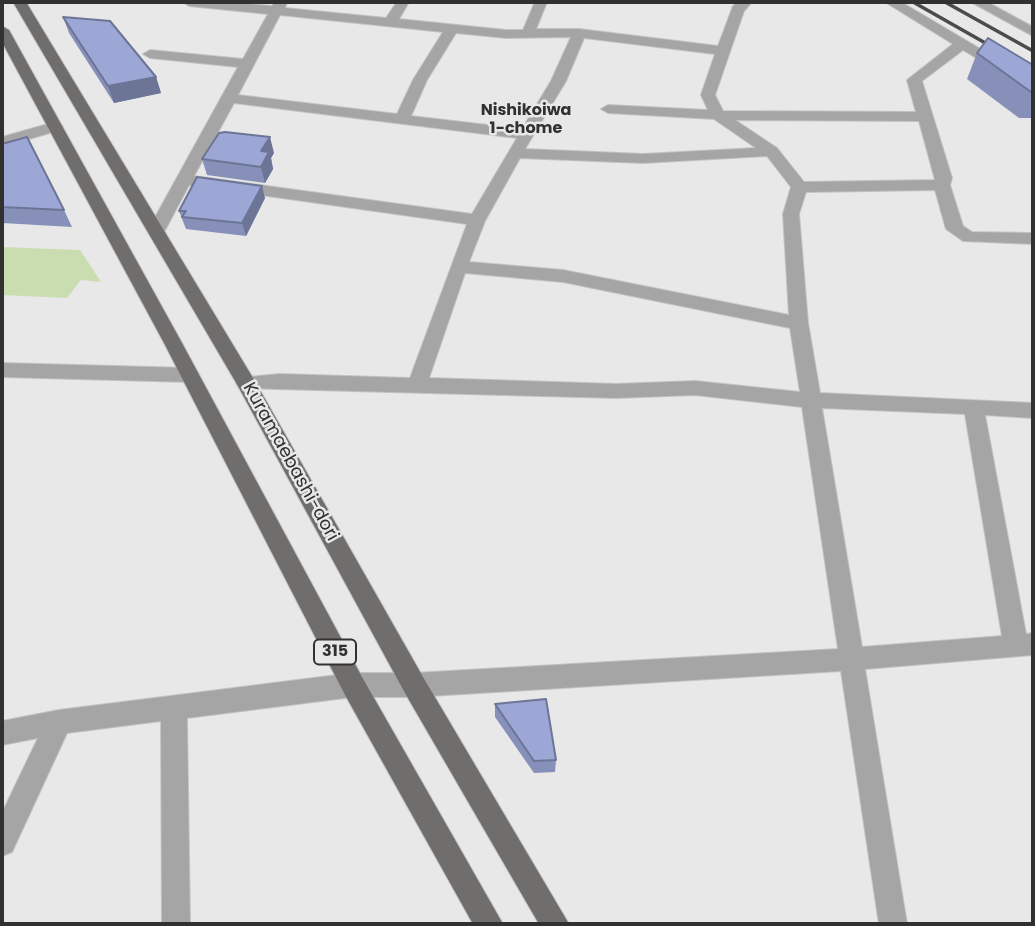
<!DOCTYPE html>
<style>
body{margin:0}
#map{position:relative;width:1035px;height:926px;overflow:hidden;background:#e8e8e9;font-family:Poppins,sans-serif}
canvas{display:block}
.frame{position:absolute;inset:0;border:4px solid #313132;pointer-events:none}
</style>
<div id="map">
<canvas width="1035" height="926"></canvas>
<div class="frame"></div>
</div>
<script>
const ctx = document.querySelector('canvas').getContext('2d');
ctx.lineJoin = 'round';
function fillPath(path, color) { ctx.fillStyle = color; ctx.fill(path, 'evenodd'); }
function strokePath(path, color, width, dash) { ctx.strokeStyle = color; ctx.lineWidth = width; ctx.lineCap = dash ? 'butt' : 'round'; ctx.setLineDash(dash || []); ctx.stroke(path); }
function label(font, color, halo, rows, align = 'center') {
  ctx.font = font + ' Poppins,sans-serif'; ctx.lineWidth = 5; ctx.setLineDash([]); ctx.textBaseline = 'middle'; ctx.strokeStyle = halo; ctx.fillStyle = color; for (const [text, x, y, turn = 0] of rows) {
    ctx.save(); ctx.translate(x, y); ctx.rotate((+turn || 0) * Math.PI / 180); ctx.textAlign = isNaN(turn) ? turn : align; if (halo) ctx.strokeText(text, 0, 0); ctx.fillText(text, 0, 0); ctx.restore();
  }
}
fillPath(new Path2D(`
 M 2,247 L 80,250 L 101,282 L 81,280 L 67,298 L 2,295 Z`), '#caddb0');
const minor = new Path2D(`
 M 183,2 L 226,2 L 272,6 L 275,2 L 287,2 L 285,8 L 386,18 L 397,2 L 409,2 L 399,19 L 506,30 L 523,30 L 535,2 L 547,2 L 536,29 L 579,29 L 718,46 L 733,6 L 738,2 L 752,2 L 744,11 L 715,95 L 723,111 L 916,112 L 907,80 L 953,44 L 885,2 L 901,2 L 1033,80 L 1033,90 L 1028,89 L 963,50 L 922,81 L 952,178 L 950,185 L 963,226 L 972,232 L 1033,233 L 1033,244 L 963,241 L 946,229 L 935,190 L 806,192 L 799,214 L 808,323 L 820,393 L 1033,403 L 1033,418 L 985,415 L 1026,634 L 1033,633 L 1033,655 L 865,669 L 907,924 L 879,924 L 841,671 L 414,697 L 353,697 L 187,718 L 190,924 L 162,924 L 161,721 L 67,733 L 12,852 L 2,856 L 2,813 L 38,738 L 2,745 L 2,721 L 59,710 L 353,673 L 414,673 L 838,649 L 802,407 L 695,395 L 616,398 L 239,388 L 236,383 L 239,378 L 279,374 L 410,378 L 467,224 L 189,185 L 163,234 L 151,234 L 148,230 L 238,67 L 150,58 L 143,54 L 150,50 L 243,59 L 268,14 L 189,6 ZM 280,15 L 443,32 L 413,80 L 397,114 L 238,95 ZM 456,33 L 506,38 L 571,37 L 551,81 L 522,129 L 411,116 L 427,80 ZM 584,38 L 715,54 L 701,95 L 708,110 L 608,105 L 601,109 L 608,113 L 714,119 L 756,148 L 643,154 L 525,149 L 566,81 ZM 234,103 L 517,138 L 472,214 L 194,176 ZM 735,120 L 919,121 L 935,180 L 804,182 L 777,148 ZM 767,156 L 791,187 L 783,214 L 789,315 L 563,270 L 469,262 L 485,221 L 520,158 L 643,163 ZM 465,273 L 563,282 L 790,328 L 800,392 L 695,381 L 616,384 L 429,378 ZM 822,408 L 965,414 L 1002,636 L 862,647 Z
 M 971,2 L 987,2 L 1033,27 L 1033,36 Z
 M 55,122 L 60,124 L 63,127 L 60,130 L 2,147 L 2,137 Z
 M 2,363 L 189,368 L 196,370 L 199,375 L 196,380 L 189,382 L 2,377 Z`);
const major = new Path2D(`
 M 13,2 L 26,2 L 253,378 L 423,677 L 569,924 L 539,924 L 405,693 L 238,386 Z
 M 2,26 L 9,30 L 182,343 L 362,677 L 503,924 L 473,924 L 344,693 L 164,343 L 2,42 Z`);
strokePath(minor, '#c3c3c4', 2);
strokePath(major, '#c3c3c4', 2);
fillPath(minor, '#a6a5a5');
fillPath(major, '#6f6e6d');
strokePath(new Path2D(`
 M 913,2 L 1033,70
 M 945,2 L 1033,51`), '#4b4b4c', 3.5);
fillPath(new Path2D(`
 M 63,17 L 156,77 L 161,93 L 114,103 L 69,33 Z
 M 977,53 L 1033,65 L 1033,118 L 1019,118 L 967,79 Z
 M 2,144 L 64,210 L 72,227 L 2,223 Z
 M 274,153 L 271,158 L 273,169 L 265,183 L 207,175 L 202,159 Z
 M 265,198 L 246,236 L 186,229 L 179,211 Z
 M 495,704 L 556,760 L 555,772 L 534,773 L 495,717 Z`), '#8690b8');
fillPath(new Path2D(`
 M 156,77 L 161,93 L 114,103 L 108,86 Z
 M 270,137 L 274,153 L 271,158 L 273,169 L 265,183 L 261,167 L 261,151 Z
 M 262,186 L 265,198 L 246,236 L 242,223 Z`), '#6d7596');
const building = new Path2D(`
 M 63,17 L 110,21 L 156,77 L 108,86 Z
 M 988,38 L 1033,65 L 1033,92 L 1031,92 L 977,53 Z
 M 225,132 L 270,137 L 261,151 L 269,152 L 261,167 L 202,159 L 219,133 Z
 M 27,137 L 64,210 L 2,207 L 2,144 Z
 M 197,177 L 262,186 L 242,223 L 182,217 L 186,211 L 179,211 Z
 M 546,699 L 556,760 L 534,761 L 495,704 Z`);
fillPath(building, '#9ca7d6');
strokePath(building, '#6d7596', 2);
label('bold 16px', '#313132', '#e8e8e9', [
 ["Nishikoiwa",526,111],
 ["1-chome",526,129]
]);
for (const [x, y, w] of [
 [335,652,42]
]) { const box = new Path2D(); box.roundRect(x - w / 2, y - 12.5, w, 25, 5); ctx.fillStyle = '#e8e8e9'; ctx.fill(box); strokePath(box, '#313132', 2); }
label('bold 16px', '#313132', null, [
 ["315",335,652]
]);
label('18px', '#313132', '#e8e8e9', [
 ["Kuramaebashi-dori",290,462,61]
]);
</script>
